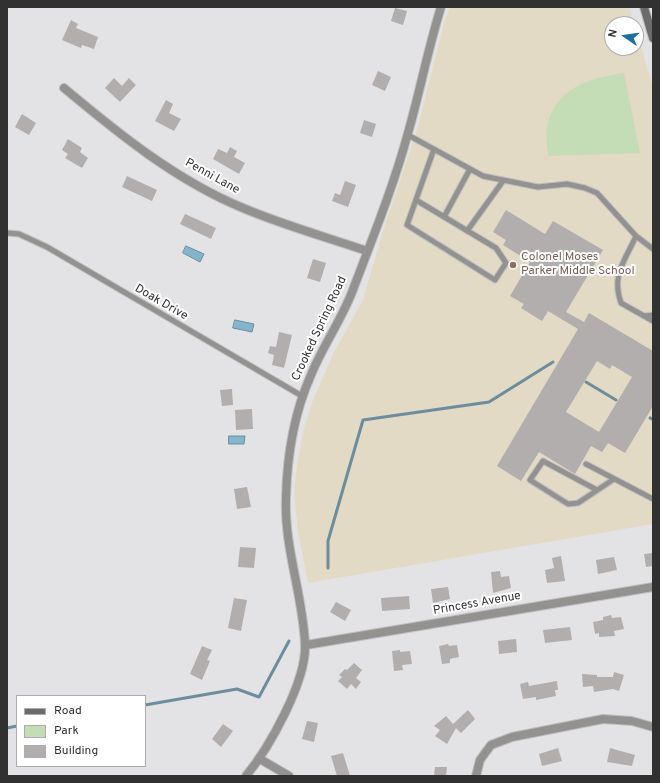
<!DOCTYPE html>
<style>
body{margin:0}
#map{position:relative;width:660px;height:783px;overflow:hidden;background:#e3e3e6;font-family:Overpass,sans-serif}
canvas{display:block}
.frame{position:absolute;inset:0;border:8px solid #313132;pointer-events:none}
.legend{position:absolute;left:16px;top:695px;width:130px;height:72px;box-sizing:border-box;background:#fff;border:1px solid #adadad;margin:0;padding:5px 7px;list-style:none;font-size:12px;color:#313132}
.legend li{display:flex;align-items:center;gap:8px;height:20px}
.legend b{width:20px;border:1px solid #adadad}
.north{position:absolute;left:604px;top:16px;width:40px;height:40px;box-sizing:border-box;background:#fff;border:1px solid #adadad;border-radius:50%;rotate:283deg;font-size:11px;font-weight:700;line-height:16px;text-align:center;color:#313132}
.north::after{content:'';display:block;margin:auto;width:14px;height:18px;background:#196f9f;clip-path:polygon(50% 0,100% 100%,50% 72%,0 100%)}
</style>
<div id="map">
<canvas width="660" height="783"></canvas>
<div class="frame"></div>
<ul class="legend">
<li><b style="height:5px;background:#6c6b6a"></b>Road</li>
<li><b style="height:11px;background:#c4ddb6"></b>Park</li>
<li><b style="height:11px;background:#b1aead"></b>Building</li>
</ul>
<div class="north">N</div>
</div>
<script>
const ctx = document.querySelector('canvas').getContext('2d');
ctx.lineJoin = 'round';
function fillPath(path, color) { ctx.fillStyle = color; ctx.fill(path, 'evenodd'); }
function strokePath(path, color, width, dash) { ctx.strokeStyle = color; ctx.lineWidth = width; ctx.lineCap = dash ? 'butt' : 'round'; ctx.setLineDash(dash || []); ctx.stroke(path); }
function label(font, color, halo, rows, align = 'center') {
  ctx.font = font + ' Overpass,sans-serif'; ctx.lineWidth = 4; ctx.setLineDash([]); ctx.textBaseline = 'middle'; ctx.strokeStyle = halo; ctx.fillStyle = color; for (const [text, x, y, turn = 0] of rows) {
    ctx.save(); ctx.translate(x, y); ctx.rotate((+turn || 0) * Math.PI / 180); ctx.textAlign = isNaN(turn) ? turn : align; if (halo) ctx.strokeText(text, 0, 0); ctx.fillText(text, 0, 0); ctx.restore();
  }
}
fillPath(new Path2D(`
 M 450,7 L 629,7 L 634,24 L 612,24 L 612,48 L 636,48 L 636,30 L 653,87 L 653,524 L 308,583 L 298,532 L 294,493 L 297,464 L 304,428 L 313,400 L 333,354 L 363,300 L 383,231 L 418,126 L 444,23 Z`), '#e2dac4');
fillPath(new Path2D(`
 M 624,73 L 640,153 L 548,156 C 548,147 545,137 547,128 C 554,88 589,78 624,73 Z`), '#c4ddb6');
const water = new Path2D(`
 M 186,246 L 204,254 L 200,262 L 183,253 Z
 M 235,320 L 254,324 L 252,332 L 233,328 Z
 M 229,436 L 245,436 L 244,444 L 229,444 Z`);
fillPath(water, '#85b5cc');
strokePath(water, '#6c8d9e', 1);
strokePath(new Path2D(`
 M 586,382 L 616,400
 M 650,418 L 653,419
 M 328,568 L 328,541 L 363,420 L 489,402 L 553,362
 M 145,705 L 237,689 L 259,697 L 289,641
 M 7,728 L 17,726`), '#6c8d9e', 3);
fillPath(new Path2D(`
 M 395,8 L 407,11 L 403,25 L 391,21 Z
 M 71,20 L 78,24 L 76,28 L 98,37 L 94,49 L 82,45 L 81,48 L 62,40 Z
 M 378,71 L 391,77 L 385,91 L 372,85 Z
 M 114,78 L 122,86 L 129,78 L 136,85 L 120,102 L 105,88 Z
 M 166,100 L 173,104 L 169,113 L 181,119 L 174,131 L 155,121 Z
 M 22,114 L 36,123 L 29,135 L 15,127 Z
 M 364,120 L 376,124 L 372,137 L 360,133 Z
 M 68,139 L 82,148 L 80,152 L 88,158 L 82,168 L 65,158 L 68,154 L 62,150 Z
 M 230,147 L 237,151 L 234,157 L 245,163 L 239,174 L 213,159 L 218,149 L 227,153 Z
 M 127,176 L 157,190 L 152,201 L 122,187 Z
 M 345,181 L 356,185 L 348,207 L 332,201 L 335,193 L 340,195 Z
 M 506,210 L 545,234 L 553,221 L 603,250 L 566,312 L 584,322 L 589,313 L 653,351 L 653,406 L 625,453 L 608,443 L 602,452 L 591,446 L 575,474 L 539,452 L 521,481 L 497,466 L 578,329 L 548,311 L 542,321 L 521,308 L 524,304 L 510,296 L 530,262 L 503,245 L 506,240 L 493,232 ZM 597,361 L 610,369 L 612,365 L 632,377 L 599,432 L 566,412 Z
 M 185,214 L 216,228 L 211,239 L 180,224 Z
 M 313,259 L 326,263 L 320,282 L 307,278 Z
 M 279,332 L 292,335 L 284,368 L 272,365 L 274,355 L 268,353 L 270,346 L 276,347 Z
 M 232,389 L 233,405 L 222,406 L 220,390 Z
 M 252,409 L 253,429 L 236,430 L 235,410 Z
 M 247,487 L 251,507 L 237,509 L 234,489 Z
 M 240,547 L 256,548 L 254,568 L 238,567 Z
 M 653,553 L 653,566 L 646,567 L 644,554 Z
 M 561,556 L 565,581 L 547,583 L 545,570 L 554,568 L 552,558 Z
 M 614,557 L 617,570 L 598,574 L 596,560 Z
 M 500,571 L 501,577 L 509,576 L 511,588 L 493,593 L 491,572 Z
 M 448,587 L 450,599 L 433,603 L 431,589 Z
 M 409,596 L 410,609 L 382,611 L 381,598 Z
 M 234,598 L 247,600 L 241,631 L 228,628 Z
 M 336,602 L 351,610 L 345,621 L 330,612 Z
 M 611,615 L 612,618 L 621,617 L 624,629 L 614,631 L 615,636 L 599,637 L 599,633 L 595,634 L 593,622 L 603,620 L 603,617 Z
 M 570,627 L 572,640 L 545,643 L 543,630 Z
 M 516,639 L 517,652 L 499,654 L 498,641 Z
 M 448,644 L 449,646 L 457,645 L 459,657 L 450,659 L 450,663 L 442,664 L 439,646 Z
 M 202,646 L 212,650 L 207,660 L 210,661 L 202,680 L 190,674 Z
 M 400,650 L 400,652 L 410,651 L 412,664 L 402,665 L 403,670 L 394,671 L 392,651 Z
 M 354,663 L 362,670 L 356,678 L 361,682 L 356,689 L 351,684 L 347,689 L 338,681 L 342,677 L 339,675 L 345,669 L 347,670 Z
 M 614,672 L 624,675 L 619,691 L 613,689 L 594,692 L 593,686 L 583,687 L 582,674 L 597,675 L 597,677 L 613,677 Z
 M 557,681 L 558,690 L 555,690 L 556,696 L 536,700 L 536,697 L 523,699 L 520,684 L 528,682 L 529,686 Z
 M 468,710 L 475,719 L 461,733 L 456,728 L 447,744 L 435,736 L 440,730 L 434,726 L 446,716 L 453,724 Z
 M 307,721 L 318,723 L 314,742 L 302,739 Z
 M 223,724 L 233,731 L 221,747 L 212,739 Z
 M 558,748 L 562,761 L 542,766 L 539,754 Z
 M 610,748 L 635,755 L 632,766 L 607,762 Z
 M 343,753 L 350,776 L 337,776 L 331,756 Z
 M 435,767 L 447,767 L 446,776 L 434,776 Z`), '#b1aead');
const service = new Path2D(`
 M 408,135 L 483,176 L 538,187 L 567,184 L 585,188 L 597,193 L 636,236 L 653,249
 M 416,200 L 496,248 L 506,263 L 495,280 L 407,225 L 434,149
 M 444,217 L 470,169
 M 467,231 L 503,181
 M 7,233 L 19,234 L 47,247 L 302,396
 M 636,236 C 625,261 611,275 621,303 L 644,316 L 653,315
 M 644,316 L 653,321
 M 586,464 L 653,499
 M 597,490 L 543,461 L 530,480 L 568,504 L 578,503 L 614,479`);
const minor = new Path2D(`
 M 64,88 C 119,134 177,181 243,208 C 283,225 326,237 367,251
 M 306,645 L 653,587
 M 260,759 L 289,776
 M 246,776 C 269,748 307,681 305,644 C 303,595 284,548 286,498 C 287,457 294,413 311,375 C 323,345 343,318 354,287 C 373,237 394,185 408,133 C 420,91 428,49 441,7
 M 476,776 L 480,760 L 491,745 L 512,737 L 603,719 L 632,721 L 653,727`);
const secondary = new Path2D(`
 M 644,7 L 653,38`);
strokePath(service, '#bfbfc2', 7);
strokePath(minor, '#bfbfc2', 10);
strokePath(secondary, '#bfbfc2', 10);
strokePath(service, '#939291', 5);
strokePath(minor, '#939291', 8);
strokePath(secondary, '#6c6b6a', 8);
for (const [x, y, r, color] of [
 [513,265,4,"#8d6e63"]
]) { const dot = new Path2D(); dot.arc(x, y, r, 0, 2 * Math.PI); ctx.fillStyle = color; ctx.fill(dot); strokePath(dot, '#fff', 1.5); }
label('12px', '#313132', '#fff', [
 ["Penni Lane",212,177,29],
 ["Doak Drive",161,303,30],
 ["Crooked Spring Road",320,329,-65],
 ["Princess Avenue",477,604,-10]
]);
label('12px', '#785e54', '#fff', [
 ["Colonel Moses",521,258],
 ["Parker Middle School",521,272]
], 'left');
</script>
